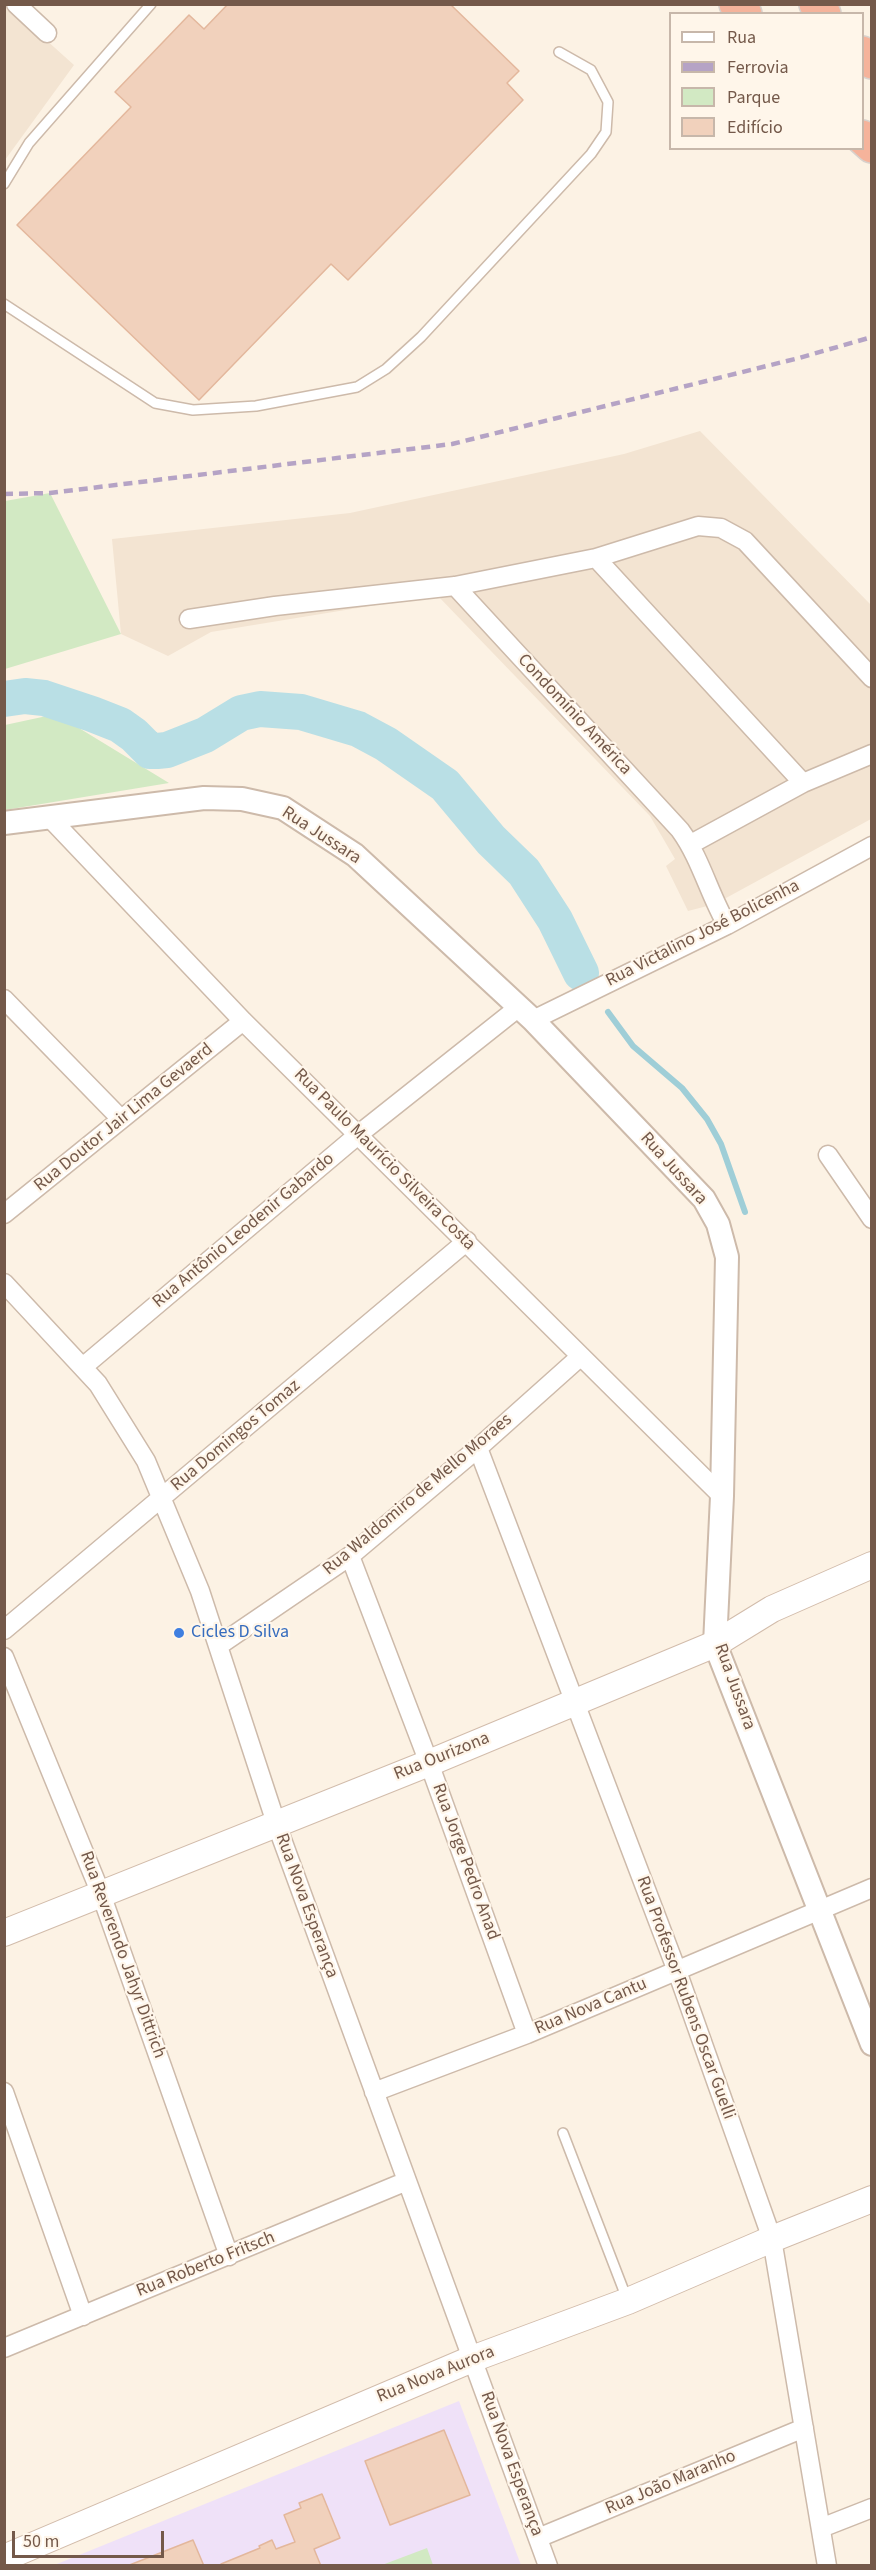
<!DOCTYPE html>
<meta charset="utf-8">
<style>
body{margin:0}
#map{position:relative;width:876px;height:2570px;overflow:hidden;background:#fcf2e4;font-family:"Source Sans 3",sans-serif}
canvas{display:block}
.frame{position:absolute;inset:0;border:6px solid #74594a;pointer-events:none}
.legend{position:absolute;left:669px;top:12px;width:195px;height:138px;box-sizing:border-box;background:#fff6ea;border:2px solid #c7b7aa;margin:0;padding:8px 10px;list-style:none;font-size:18px;color:#74594a}
.legend li{display:flex;align-items:center;gap:12px;height:30px}
.legend b{width:30px;border:2px solid #c7b7aa}
.scale{position:absolute;left:12px;top:2531px;width:152px;height:27px;box-sizing:border-box;border:3px solid #74594a;border-top:0;padding-left:8px;font-size:18px;line-height:21px;white-space:nowrap;color:#74594a;-webkit-text-stroke:4px #fff6ea;paint-order:stroke}
</style>
<div id="map">
<canvas width="876" height="2570"></canvas>
<div class="frame"></div>
<ul class="legend">
<li><b style="height:8px;background:#fff"></b>Rua</li>
<li><b style="height:8px;background:#b5a3c5"></b>Ferrovia</li>
<li><b style="height:16px;background:#d2e9c3"></b>Parque</li>
<li><b style="height:16px;background:#f1d1bc"></b>Edifício</li>
</ul>
<div class="scale">50 m</div>
</div>
<script>
const ctx = document.querySelector('canvas').getContext('2d');
ctx.lineJoin = 'round';
function fillPath(path, color) { ctx.fillStyle = color; ctx.fill(path, 'evenodd'); }
function strokePath(path, color, width, dash) { ctx.strokeStyle = color; ctx.lineWidth = width; ctx.lineCap = dash ? 'butt' : 'round'; ctx.setLineDash(dash || []); ctx.stroke(path); }
function label(font, color, halo, rows, align = 'center') {
  ctx.font = font + ' "Source Sans 3",sans-serif'; ctx.lineWidth = 4.5; ctx.setLineDash([]); ctx.textBaseline = 'middle'; ctx.strokeStyle = halo; ctx.fillStyle = color; for (const [text, x, y, turn = 0] of rows) {
    ctx.save(); ctx.translate(x, y); ctx.rotate((+turn || 0) * Math.PI / 180); ctx.textAlign = isNaN(turn) ? turn : align; if (halo) ctx.strokeText(text, 0, 0); ctx.fillText(text, 0, 0); ctx.restore();
  }
}
fillPath(new Path2D(`
 M 6,4 L 74,65 L 5,160 L 4,5 Z
 M 700,431 L 871,605 L 871,819 L 715,904 L 688,911 L 666,866 L 675,859 L 650,816 L 437,595 L 211,632 L 168,656 L 121,634 L 112,539 L 350,513 L 624,454 Z`), '#f3e4d2');
fillPath(new Path2D(`
 M 459,2401 L 521,2565 L 52,2566 Z`), '#efe1f8');
fillPath(new Path2D(`
 M 50,493 L 121,634 L 5,669 L 5,501 Z
 M 56,714 L 169,783 L 5,810 L 5,725 Z
 M 427,2548 L 433,2565 L 382,2565 Z`), '#d2e9c3');
strokePath(new Path2D(`
 M 608,1012 L 633,1046 L 682,1088 L 707,1119 L 721,1144 L 745,1212`), '#9fced7', 6);
strokePath(new Path2D(`
 M 4,699 L 25,696 L 44,698 L 92,714 L 120,725 L 134,735 L 150,751 L 157,751 L 167,750 L 205,735 L 241,713 L 260,709 L 301,712 L 358,729 L 386,744 L 445,785 L 491,840 L 524,872 L 555,920 L 581,973`), '#b9dfe5', 36);
const building = new Path2D(`
 M 228,4 L 450,4 L 519,71 L 507,83 L 523,100 L 348,280 L 331,264 L 199,400 L 17,225 L 131,107 L 115,92 L 189,15 L 204,29 Z
 M 444,2430 L 470,2495 L 390,2525 L 365,2461 Z
 M 322,2494 L 340,2538 L 314,2549 L 321,2566 L 222,2566 L 221,2564 L 260,2548 L 259,2546 L 272,2540 L 276,2549 L 295,2542 L 284,2515 L 301,2508 L 299,2503 Z
 M 193,2540 L 204,2566 L 127,2566 Z`);
fillPath(building, '#f1d1bc');
strokePath(building, '#e3b79c', 1.5);
const service = new Path2D(`
 M 4,184 L 29,143 L 151,4
 M 4,304 L 155,403 L 193,410 L 256,406 L 357,387 L 386,369 L 421,337 L 591,154 L 606,132 L 608,102 L 591,70 L 559,52
 M 563,2133 L 627,2299`);
const minor = new Path2D(`
 M 16,4 L 47,33
 M 596,558 L 803,783
 M 455,586 L 680,830 C 701,859 709,894 727,925
 M 189,619 L 275,606 L 455,586 L 596,558 L 698,526 L 721,528 L 745,541 L 872,678
 M 50,818 L 243,1021 L 722,1496
 M 691,844 L 803,783 L 872,754
 M 4,999 L 121,1119
 M 533,1020 L 727,925 L 872,846
 M 828,1155 L 872,1219
 M 4,1214 L 243,1021
 M 4,1283 L 98,1384 L 146,1461 L 200,1591 L 276,1823 L 548,2566
 M 84,1366 L 359,1134 L 519,1007
 M 478,1448 L 677,1971 L 772,2239 L 827,2566
 M 350,1556 L 429,1763 L 527,2034
 M 4,1630 L 467,1241
 M 218,1646 L 350,1556 L 478,1448 L 581,1356
 M 4,1657 L 101,1894 L 229,2256
 M 4,2092 L 83,2316
 M 374,2092 L 527,2034 L 872,1888
 M 4,2348 L 407,2181
 M 821,2528 L 872,2508
 M 538,2538 L 804,2428`);
const tertiary = new Path2D(`
 M 4,823 L 204,798 L 242,799 L 283,808 L 355,855 L 533,1020 L 704,1199 L 718,1224 L 727,1257 L 722,1496 L 715,1644 L 872,2044`);
const secondary = new Path2D(`
 M 4,1933 L 429,1763 L 715,1644 L 772,1609 L 872,1565
 M 4,2558 L 472,2359 L 628,2301 L 772,2239 L 872,2199`);
const motorway = new Path2D(`
 M 736,4 L 745,14
 M 816,4 L 824,14
 M 862,53 L 872,62
 M 862,137 L 872,146`);
strokePath(service, '#cdbaaa', 12);
strokePath(minor, '#cdbaaa', 21);
strokePath(tertiary, '#cdbaaa', 26);
strokePath(secondary, '#d2bcab', 28);
strokePath(motorway, '#d8d1cc', 36);
strokePath(service, '#fff', 9);
strokePath(minor, '#fff', 18);
strokePath(tertiary, '#fff', 22);
strokePath(secondary, '#fff', 26);
strokePath(motorway, '#f5b39b', 33);
strokePath(new Path2D(`
 M 4,494 L 50,493 L 452,444 L 799,358 L 872,337`), '#b5a3c5', 4.5, [9, 6]);
for (const [x, y, r, color] of [
 [179,1633,6,"#3f7fe0"]
]) { const dot = new Path2D(); dot.arc(x, y, r, 0, 2 * Math.PI); ctx.fillStyle = color; ctx.fill(dot); strokePath(dot, '#fff6ea', 2); }
label('18px', '#74594a', '#fff6ea', [
 ["Condomínio América",574,715,47],
 ["Rua Jussara",321,836,33],
 ["Rua Victalino José Bolicenha",703,934,-27],
 ["Rua Doutor Jair Lima Gevaerd",124,1118,-39],
 ["Rua Paulo Maurício Silveira Costa",384,1160,45],
 ["Rua Jussara",673,1169,48],
 ["Rua Antônio Leodenir Gabardo",244,1231,-40],
 ["Rua Domingos Tomaz",236,1436,-40],
 ["Rua Waldomiro de Mello Moraes",418,1495,-40],
 ["Rua Jussara",734,1687,70],
 ["Rua Ourizona",442,1757,-22],
 ["Rua Jorge Pedro Anad",465,1862,70],
 ["Rua Nova Esperança",306,1906,70],
 ["Rua Reverendo Jahyr Dittrich",122,1955,70],
 ["Rua Professor Rubens Oscar Guelli",685,1998,70],
 ["Rua Nova Cantu",591,2007,-23],
 ["Rua Roberto Fritsch",206,2265,-22],
 ["Rua Nova Aurora",436,2375,-22],
 ["Rua Nova Esperança",511,2464,70],
 ["Rua João Maranho",671,2483,-23]
]);
label('18px', '#366cbe', '#fff6ea', [
 ["Cicles D Silva",191,1633]
], 'left');
</script>
